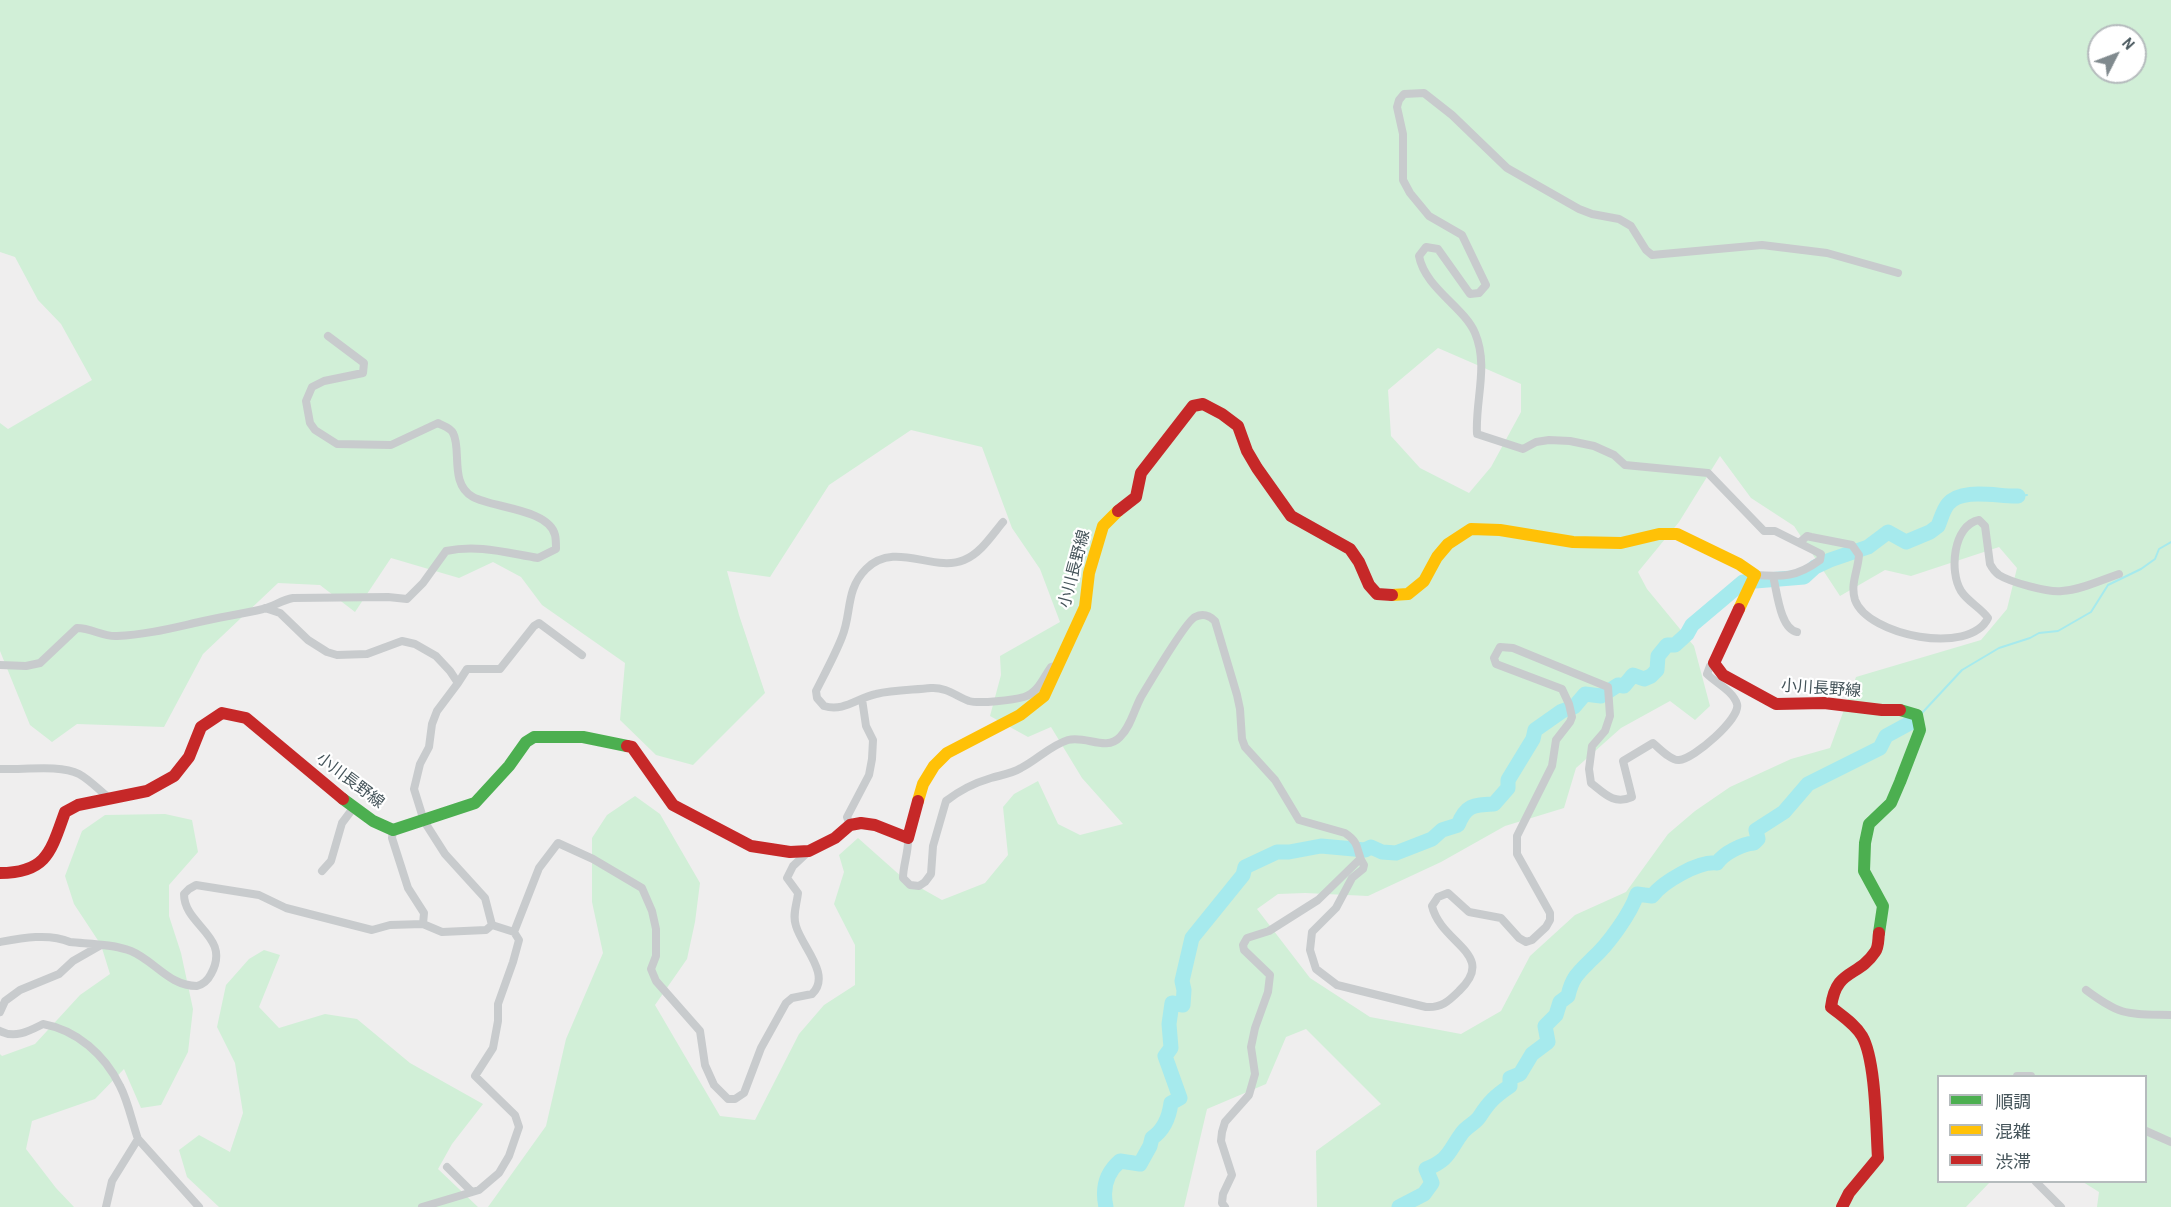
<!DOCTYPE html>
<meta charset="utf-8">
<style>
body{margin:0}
#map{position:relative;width:2171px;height:1207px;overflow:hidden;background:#efeeee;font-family:"Archivo Narrow","Noto Sans JP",sans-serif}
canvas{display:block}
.legend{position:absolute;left:1937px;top:1075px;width:210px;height:108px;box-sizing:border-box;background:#fff;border:2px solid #b5bbbd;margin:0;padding:8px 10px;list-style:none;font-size:18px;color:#45545a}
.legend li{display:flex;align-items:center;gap:12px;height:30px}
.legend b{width:30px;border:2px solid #b5bbbd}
.north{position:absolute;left:2087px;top:24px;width:60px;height:60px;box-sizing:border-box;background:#fff;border:2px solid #b5bbbd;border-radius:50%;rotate:48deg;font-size:16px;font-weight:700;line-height:24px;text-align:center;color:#45545a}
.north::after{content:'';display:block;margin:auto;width:21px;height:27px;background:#808a8e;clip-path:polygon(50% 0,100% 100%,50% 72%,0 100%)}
</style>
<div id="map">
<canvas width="2171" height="1207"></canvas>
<ul class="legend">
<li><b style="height:8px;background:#4caf50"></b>順調</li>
<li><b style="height:8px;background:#ffc107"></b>混雑</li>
<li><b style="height:8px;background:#c62828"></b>渋滞</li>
</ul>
<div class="north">N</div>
</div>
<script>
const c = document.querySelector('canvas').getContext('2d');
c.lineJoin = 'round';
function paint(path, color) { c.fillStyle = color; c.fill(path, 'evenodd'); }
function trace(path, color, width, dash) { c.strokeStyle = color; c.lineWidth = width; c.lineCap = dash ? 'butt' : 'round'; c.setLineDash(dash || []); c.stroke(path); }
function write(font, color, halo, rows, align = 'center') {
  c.font = font + ' "Archivo Narrow","Noto Sans JP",sans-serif'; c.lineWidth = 4.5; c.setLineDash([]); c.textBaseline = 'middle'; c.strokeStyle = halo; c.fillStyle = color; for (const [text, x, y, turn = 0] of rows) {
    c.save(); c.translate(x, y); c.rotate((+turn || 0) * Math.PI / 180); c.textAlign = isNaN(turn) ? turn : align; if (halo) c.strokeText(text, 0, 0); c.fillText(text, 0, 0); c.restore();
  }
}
paint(new Path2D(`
 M0,0H2171V1207H2097L2099,1192L2083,1182H2146V1076H1938V1182H1990L1966,1207H1317L1316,1151L1381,1104L1306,1029L1286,1037L1266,1084L1207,1109L1184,1207H488L546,1126L566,1039L603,953L592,902V838L607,815L635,796L660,814L700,883L695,922L687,959L655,1005L720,1116L755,1120L799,1034L824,1005L855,985V945L834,904L844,872L839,855L858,838L903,878L942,900L985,883L1008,855L1003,807L1014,794L1038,781L1058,824L1080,835L1123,824L1082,778L1051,727L1028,737L990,716L1001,675L1000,656L1060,622L1040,569L1012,528L982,447L911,430L829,485L770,577L727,571L739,615L765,693L693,765L656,755L620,720L625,663L542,605L521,577L493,562L459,578L391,558L355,612L320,585L278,583L203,654L164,727L77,724L52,742L30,725L0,651V423L8,429L92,380L61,324L38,300L15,257L0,252ZM2099,36H2135V72H2099ZM1438,348L1521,384V412L1491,467L1469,493L1420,468L1391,436L1388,390ZM1720,456L1751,498L1794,526L1840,596L1885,570L1911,576L1999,547L2017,568L2007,609L1981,640L1856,677L1830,748L1791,759L1730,787L1695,811L1668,834L1626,892L1575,915L1530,956L1501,1011L1461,1034L1370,1017L1310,978L1257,909L1278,894L1305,893L1368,896L1441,862L1505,826L1564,808L1576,768L1621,728L1670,701L1695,720L1710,706L1694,646L1647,589L1638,572L1679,522Z
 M165,814L192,820L198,852L169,885V916L181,953L193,1009L188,1052L161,1105L141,1108L124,1069L95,1099L32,1121L26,1149L56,1188L74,1207H0V1054L2,1056L35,1044L80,995L110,974L101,945L74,904L65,876L82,831L105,815Z
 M264,950L280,955L259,1007L279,1028L325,1014L357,1019L410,1063L483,1104L452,1144L438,1169L478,1207H219L187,1177L179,1150L199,1135L230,1152L243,1113L235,1063L217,1027L226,985L249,959Z`), '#d1efd7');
trace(new Path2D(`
 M2018,496L2027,495
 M1922,713L1962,670L1999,648L2030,638L2039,633L2058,631L2091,612L2108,585L2141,569L2155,559L2159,549L2171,542`), '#a6eaed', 2);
trace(new Path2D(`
 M1106,1207C1102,1189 1106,1173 1120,1161L1140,1164L1150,1146L1152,1138C1164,1130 1169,1118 1171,1103L1180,1098L1165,1056L1171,1048L1169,1024L1172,1003L1183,1005L1184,990L1182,981L1192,938L1243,875L1245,867L1277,852H1289L1321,846L1365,850L1371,847L1382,852L1396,853L1432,839L1442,830L1458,825C1466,805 1473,805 1494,804L1508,788V780L1533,739L1535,730L1562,711L1574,707L1585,694L1601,696L1618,685L1624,686L1633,675L1644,679L1651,676L1657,670L1658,656L1667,645H1675L1687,634L1692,625L1743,582L1804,577L1815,567L1830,560L1868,547L1888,532L1906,542L1930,532L1938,526C1941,519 1943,510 1948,504C1962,487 1999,497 2018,496
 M1399,1207L1424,1194L1432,1183L1426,1169C1450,1159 1448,1152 1462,1133C1467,1126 1476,1123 1480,1116C1489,1102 1495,1096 1510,1086V1078L1520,1074L1532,1054L1548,1042L1545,1026L1556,1015L1560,1002L1568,996C1572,977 1579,972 1592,959C1608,945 1631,913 1637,894L1652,896C1663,882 1698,861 1717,863C1724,853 1742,844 1754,843L1758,839L1756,830L1784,812L1808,784L1880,748L1886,736L1910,723`), '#a6eaed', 15);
trace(new Path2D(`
 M1003,522C992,535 981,553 964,560C933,573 895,540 866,569C845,590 852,613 842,637C835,655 825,673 816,691L817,698L824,706C844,712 857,698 876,694C893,690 913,690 931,688C946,687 956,696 969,701C980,704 1013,700 1024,697C1038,693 1043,678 1051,667L1058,665
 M1799,543L1807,536L1811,537L1852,545L1859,555C1858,571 1850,584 1855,600C1868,636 1970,656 1988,618C1981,608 1968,602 1961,591C1949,572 1953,525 1979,520L1985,526L1990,564C1992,568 1995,572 1999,575C2010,582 2049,593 2062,591C2081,590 2101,580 2119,574
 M1755,575C1783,577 1797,577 1820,560L1821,554L1775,531H1764L1708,473L1625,465L1614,455L1594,446L1570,441L1549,440L1536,442L1523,449L1477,434C1475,400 1489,366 1475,333C1464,307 1425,288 1419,256L1426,247L1438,249L1470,294L1479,293L1486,285L1462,235L1429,216L1410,193L1403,180V134L1397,107L1399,100L1404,94L1424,93L1452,115L1507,168L1579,209L1592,214L1619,219L1631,226L1646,250L1652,255L1762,245L1827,253L1898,273
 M1773,576C1777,591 1780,629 1797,632
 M265,608L280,613L308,640L327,652L337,655L367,654L402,641L415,644L436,656L450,671L458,683L437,711L432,724L429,747L420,764L414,789L424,821L445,854L485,898L492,925L514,932L519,940L513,962L498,1004V1021L493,1048L475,1076L515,1115L519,1127L509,1156L499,1173L479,1190L422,1207
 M0,665L26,666L40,663L77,628C92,628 103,637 117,636C145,635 172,628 199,622C221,617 242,614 263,609C274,606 282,600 293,598L388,597L407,599L423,583L446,551C478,544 507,553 538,558L556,549C556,545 556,539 555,535C549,509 493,508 473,497C449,484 462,449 453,433C450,427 443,426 438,423L391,445L337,444L315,430L310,423L306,401L312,387L324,381L363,373L364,363L328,336
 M458,683L467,669H500L534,626L539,623L582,655
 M0,769C23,770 60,764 79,774C90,780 99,790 109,798
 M850,825L847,817L869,775L872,759L873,740L866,726L862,699
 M393,830L392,838L408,888L424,913L423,924
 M908,838C909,851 903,865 903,878L910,885L919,886L925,882L931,874L933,846L946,801C960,790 974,783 991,778C1001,775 1011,774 1021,768C1037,760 1051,745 1068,740C1086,735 1106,752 1120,737C1131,726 1134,710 1141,697C1149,684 1185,622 1195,617C1203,613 1209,615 1215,621L1237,695L1240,709L1242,739L1245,747L1275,780L1299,820L1345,833C1362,844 1355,852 1364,865L1363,869L1352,878L1336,908L1312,932L1310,950L1316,969L1337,985L1426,1007C1441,1008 1448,1002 1459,991C1498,954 1441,944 1432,906L1438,897L1448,893L1469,912L1501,918L1519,938L1526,942L1532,940L1546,927L1550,920V913L1517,854V836L1552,766L1556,740L1570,722L1572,717L1569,704L1562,689L1496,664L1494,658L1500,647L1513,648L1608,687L1610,716L1605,731L1592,746L1589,769L1591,783C1605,794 1614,805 1632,797L1623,761L1653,743C1659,748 1671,761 1679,760C1694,759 1741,718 1737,704C1733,691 1716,683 1707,674L1710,666L1714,663
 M322,871L331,861L342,823L354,807
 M514,932L539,868L558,843L593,859L642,888L652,911L656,929V956L651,969L656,981L700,1031L705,1065L714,1085L728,1099H735L744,1093L761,1048L786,1003L792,998L812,994C832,975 802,947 796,926C792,915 797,904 798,893L787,878L793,866L809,851
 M0,942C22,938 49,933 70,942C89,944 113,944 131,951C155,961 169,986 197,986C204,984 208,980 211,974C232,936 184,926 184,894L189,889L196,885L259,895L286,908L372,930L390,925L423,924L442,932L486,930L492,925
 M2086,990C2122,1017 2128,1014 2171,1015
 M0,1012L5,1001L20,990L59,974L73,961L101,945
 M0,1031C15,1039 29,1031 43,1024C77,1030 105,1055 120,1086C128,1101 132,1122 138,1139L112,1181L106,1207
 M2017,1076H2031
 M2146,1131L2171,1142
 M138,1139L199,1207
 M447,1167L472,1192
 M2036,1182L2061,1207
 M1225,1207L1222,1203L1223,1194L1232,1175L1221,1141L1222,1132L1225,1122L1249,1095L1255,1074L1251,1047L1255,1028L1268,992L1270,975L1244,950L1243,945L1247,938L1269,931L1318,900L1360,859`), '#c8cbcd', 8);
trace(new Path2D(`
 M343,799L373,821L393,830L475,803L509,766L526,742L534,737H583L627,746
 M1879,933L1883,906L1864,871L1865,843L1869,824L1891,803L1900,782L1920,730L1917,715L1900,710`), '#4caf50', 12);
trace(new Path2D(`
 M1392,595L1408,594L1424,581L1437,557L1448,544L1471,529L1500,530L1573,542L1621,543L1659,534H1677L1739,564L1755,575L1739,609
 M918,801L923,784L934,766L947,753L1020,715L1044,696L1085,607L1089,573L1103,526L1118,511`), '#ffc107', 12);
trace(new Path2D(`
 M1118,511L1136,497L1141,473L1193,406L1203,404L1222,414L1238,426L1247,451L1257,468L1291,516L1350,549L1359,562L1369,585L1377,594L1392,595
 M1739,609L1714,663L1723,675L1776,704L1824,703L1882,710H1900
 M627,746L632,747L673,805L751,846L790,852L809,851L835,838L850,825L861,823L875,825L908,838L918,801
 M0,873C47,873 51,851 65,812L78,805L147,791L174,776L189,757L201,727L222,713L246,718L343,799
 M1842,1207L1849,1193L1878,1158C1876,1129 1876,1060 1862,1036C1855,1024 1842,1016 1831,1007C1836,968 1858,978 1875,952C1879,947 1878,939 1879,933`), '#c62828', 12);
write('16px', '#45545a', '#fff', [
 ["小川長野線",1075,569,-75],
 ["小川長野線",1821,689,4],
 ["小川長野線",350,781,37]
]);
</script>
